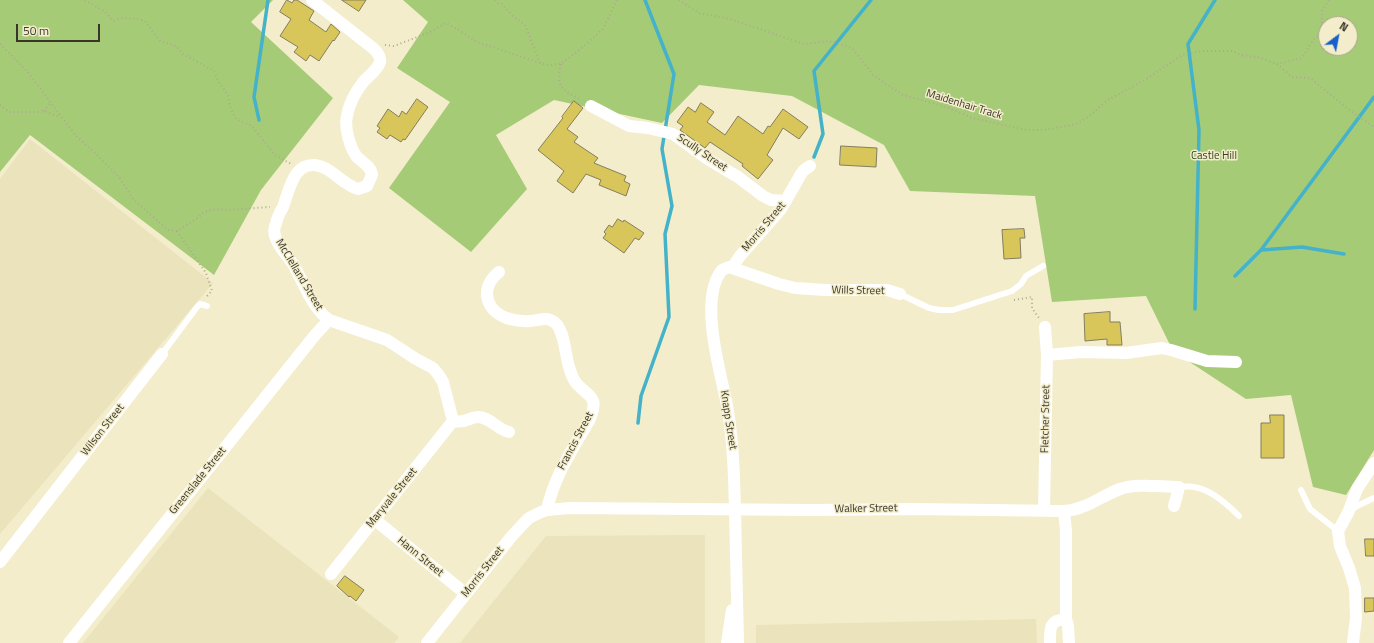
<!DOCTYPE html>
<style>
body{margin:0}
#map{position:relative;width:1374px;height:643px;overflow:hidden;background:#f3edcc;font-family:"Titillium Web",sans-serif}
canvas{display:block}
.north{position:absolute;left:1318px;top:16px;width:40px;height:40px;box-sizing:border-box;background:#f3edcc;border:1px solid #a9a48b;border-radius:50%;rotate:32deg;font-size:11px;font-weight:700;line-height:16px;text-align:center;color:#393629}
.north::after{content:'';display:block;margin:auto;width:14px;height:18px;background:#1760cb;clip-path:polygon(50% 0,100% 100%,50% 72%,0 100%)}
.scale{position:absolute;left:16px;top:24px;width:84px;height:18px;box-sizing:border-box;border:2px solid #393629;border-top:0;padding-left:5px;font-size:12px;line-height:14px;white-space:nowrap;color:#393629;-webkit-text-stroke:3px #f3edcc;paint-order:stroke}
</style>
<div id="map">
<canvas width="1374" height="643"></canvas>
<div class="north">N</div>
<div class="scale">50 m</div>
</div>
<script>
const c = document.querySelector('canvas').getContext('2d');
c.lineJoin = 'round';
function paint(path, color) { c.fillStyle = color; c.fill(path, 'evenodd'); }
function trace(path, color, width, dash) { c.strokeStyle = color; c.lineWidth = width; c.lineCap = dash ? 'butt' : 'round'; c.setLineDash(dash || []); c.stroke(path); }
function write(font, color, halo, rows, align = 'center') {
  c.font = font + ' "Titillium Web",sans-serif'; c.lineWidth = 3; c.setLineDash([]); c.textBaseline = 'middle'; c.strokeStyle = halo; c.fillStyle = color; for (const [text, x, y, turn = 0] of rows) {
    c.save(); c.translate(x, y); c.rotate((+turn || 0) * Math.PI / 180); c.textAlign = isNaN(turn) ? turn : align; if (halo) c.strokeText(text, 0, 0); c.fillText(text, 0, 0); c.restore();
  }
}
paint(new Path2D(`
 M30,139L213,283L0,534V179Z
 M208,488L399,637L394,643H83Z
 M705,535V643H460L546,536Z
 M1036,619L1037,643H756V625Z`), '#eae3bb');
paint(new Path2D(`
 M0,0H273L251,22L333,98L261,190L214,275L30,135L0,172Z
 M403,0H1374V450L1346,495L1313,487L1291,395L1246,399L1173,351L1146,296L1052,302L1035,196L910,191L884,145L792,96L699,85L662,123L554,100L496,135L527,189L471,252L389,188L450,102L397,68L428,22ZM1326,24H1350V48H1326Z`), '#a5cb76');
trace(new Path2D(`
 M259,120L254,97L268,0
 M814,157L823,134L814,71L871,0
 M1261,250L1302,247L1344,254
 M1235,276L1261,250L1374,97
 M1195,309L1199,130L1188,44L1215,0
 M638,423L641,396L669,317L665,234L672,206L662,149L674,74L645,0`), '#44b2c9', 3.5);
const building = new Path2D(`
 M287,0L292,3L294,0H297L314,11L309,20L326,32L331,24L340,32L334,41L333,40L319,61L310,55L306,61L294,52L298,47L280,36L291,19L280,12Z
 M342,0H366L359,11Z
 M417,99L428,107L405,140L403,139L401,142L390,135L387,139L377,132L380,128L377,126L388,109L399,117L402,111L406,114Z
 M574,101L583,108L567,129L578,137L574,142L598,158L594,163L626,176L624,181L630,184L626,196L599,185L601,180L586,174L573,193L557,181L564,171L538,150L563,118L562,117Z
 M701,103L714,112L707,122L725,135L738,116L763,134L768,126L770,127L783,109L808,127L799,139L783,128L767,155L773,160L758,179L742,166L743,164L710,142L705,148L680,130L683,126L677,122L688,107L695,112Z
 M841,146L877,148L876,167L840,165Z
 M618,219L623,222L624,220L644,233L639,240L635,238L624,253L603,238L606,234L604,232L609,225L612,227Z
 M1024,229L1025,238H1020L1021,258L1004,259L1002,230Z
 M1110,312V322H1120L1122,345H1107V339L1085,341L1084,314Z
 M1270,415H1284V458H1261V423H1270Z
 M1365,539H1374V556H1366Z
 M345,576L364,590L356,601L350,596L349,597L337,586Z
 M1365,598H1374V611L1365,612Z`);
paint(building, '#d9c65b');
trace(building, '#827d5f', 1);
trace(new Path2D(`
 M85,0L104,11L114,21L122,18L138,19L145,21L160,41L176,46L183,54L214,71L218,81L228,95L230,106L235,118L240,121L252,126L275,155L291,164
 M495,0L497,3L502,4L514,17L525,25L540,63L548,65L561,64L583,47L603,29L617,0
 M679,0L699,13L730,19L804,44L829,41L852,48L873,75L903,95L943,106L973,118L1026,130H1045L1076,124L1088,117L1108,100L1145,80L1182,55L1202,51H1232L1241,55L1257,57L1277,64L1302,58L1313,40L1322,32V11L1329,0
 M0,44L27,71L76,136L95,153L119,177L133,199L168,230L177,231L199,217L204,212L216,209L226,210L270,207
 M385,45L394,46L428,33L446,23L454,27L477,42L540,63
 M561,64C556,89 561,89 581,100
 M1277,64L1292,77L1310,78L1348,109L1374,127
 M0,105L9,112H38L44,111L60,117
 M44,111L50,103
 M177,231L206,273L212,291L206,297
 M1014,300L1032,297V308L1039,318`), '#aea990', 2, [1, 3]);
trace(new Path2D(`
 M900,294L929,308L939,310H953L1012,291L1021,284L1026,276L1043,266
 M162,354L197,307L200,304L207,306
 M1179,487C1184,487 1189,486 1194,487C1211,489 1228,505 1239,516
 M1301,490L1310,509L1338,531
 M1351,510L1357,506L1374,498`), '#fff', 6);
trace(new Path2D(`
 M312,0L374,49C377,52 381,57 380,62C378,69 369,76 364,81C356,91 349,104 347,116C344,127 350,148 357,157C363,163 371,166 372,175L367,186L358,189C342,185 330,165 313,165C307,165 301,168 297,173C290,182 287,196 283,207C280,212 277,218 276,224C274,227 274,232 275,236C278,247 287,255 293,264C304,283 311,306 329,320L387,340L416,359L433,368L438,374L443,382L453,421
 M591,106L629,126L648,128L673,134L706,158L738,177L763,196L771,200L786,201
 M732,268L740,256L781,209L801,174L804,170L810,166
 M499,272C494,276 490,281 488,287C486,293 487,299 490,305C497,318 516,322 530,321C539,321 546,316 554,322C565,329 565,357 570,370C572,375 573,380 577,384C590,398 599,396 590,419C573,449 554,476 547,510
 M1047,355L1081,352L1126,353L1162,348L1171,350L1207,361L1236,362
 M453,421C465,424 469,417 478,417C490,417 498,430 509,432
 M1044,511L1047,355L1045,327
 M1064,511L1066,531V619L1068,626L1069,643
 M374,519L466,594
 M0,562L162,354
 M331,574L453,421
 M69,643L315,335L329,320
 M427,643L511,537L523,524L529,518L541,512L547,510L570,508L811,510L916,509L1064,511C1085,510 1101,496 1120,489C1138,483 1160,487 1179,487L1177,495L1174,506
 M727,643L732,610
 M738,643C737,598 736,554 735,509C734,472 733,436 726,400C719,367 699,298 722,270L729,267L779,284L795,288L825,290H887L900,294
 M1050,643C1050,628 1049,620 1066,619
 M1353,643L1356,618L1355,588L1349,568L1340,546L1338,531L1348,513L1357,489L1374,463`), '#fff', 12);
write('11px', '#393629', '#f3edcc', [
 ["Maidenhair Track",964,105,17],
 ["Scully Street",702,153,34],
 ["Morris Street",764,227,-50],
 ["McClelland Street",299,275,59],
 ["Wills Street",858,291,1],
 ["Fletcher Street",1046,419,-89],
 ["Knapp Street",728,420,81],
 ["Wilson Street",103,430,-52],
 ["Francis Street",576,441,-62],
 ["Greenslade Street",198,481,-51],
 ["Maryvale Street",392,498,-51],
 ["Walker Street",866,509,-1],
 ["Hann Street",420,557,39],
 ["Morris Street",483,572,-52]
]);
write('11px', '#30401a', '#f3edcc', [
 ["Castle Hill",1214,156]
]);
</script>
